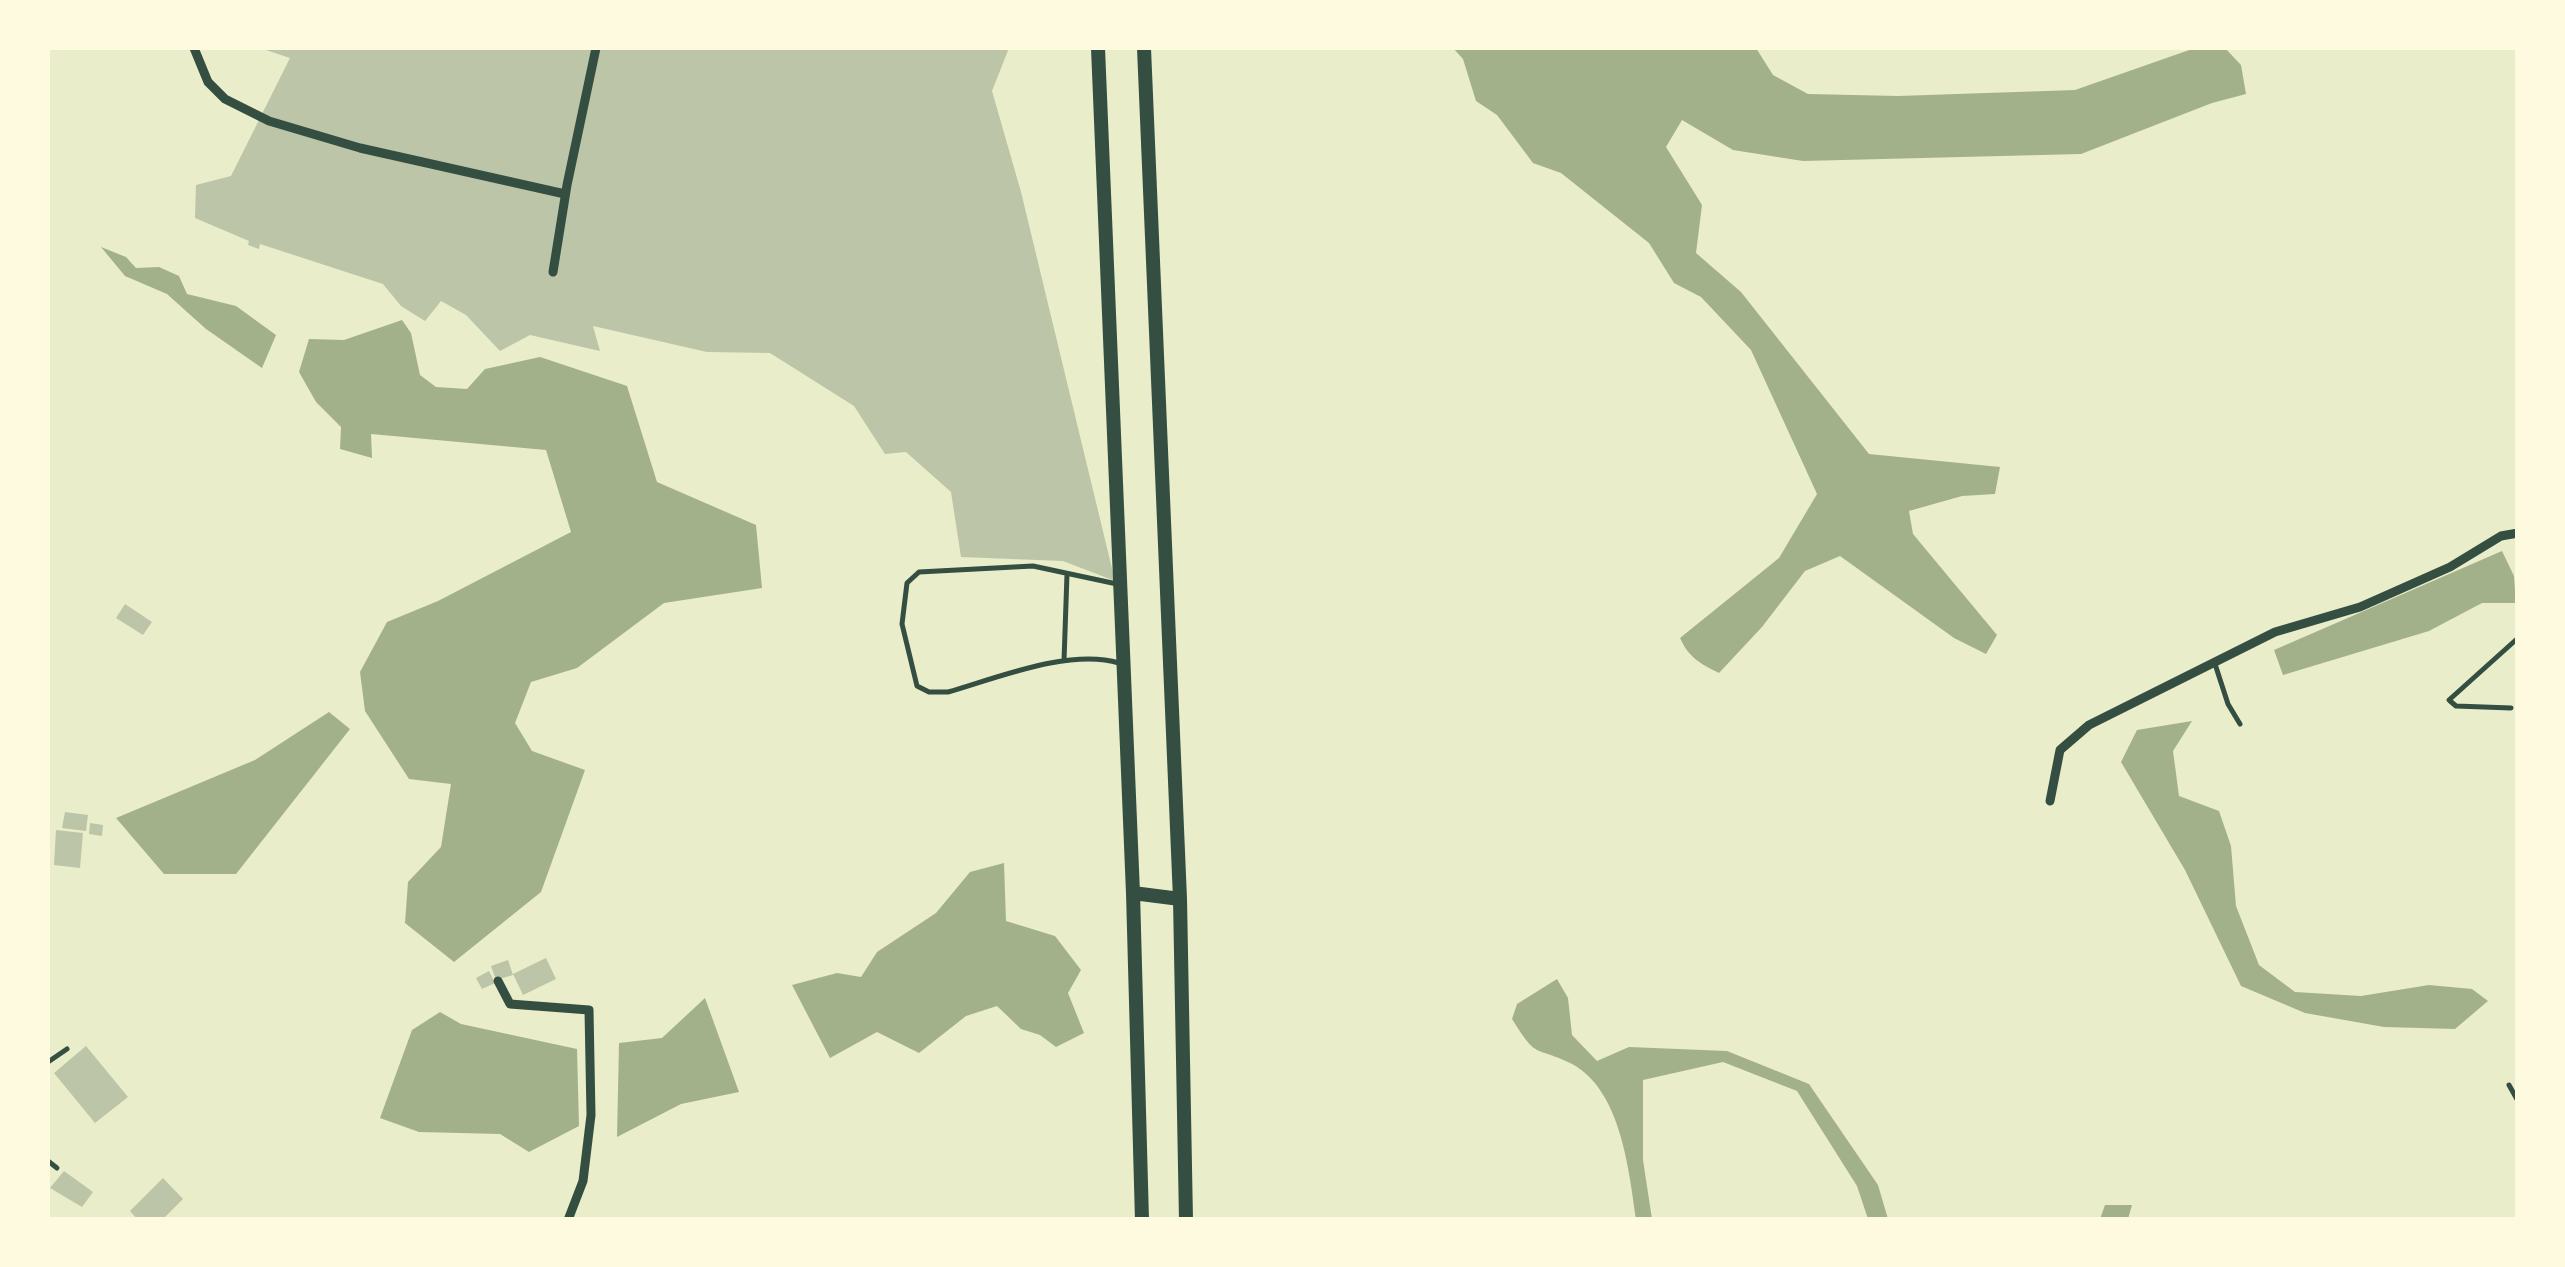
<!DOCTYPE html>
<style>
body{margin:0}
#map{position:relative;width:2565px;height:1267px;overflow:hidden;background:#e9edc9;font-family:Barlow,sans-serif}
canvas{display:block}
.frame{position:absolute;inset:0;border:50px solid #fefae0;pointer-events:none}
</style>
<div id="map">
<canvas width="2565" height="1267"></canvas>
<div class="frame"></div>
</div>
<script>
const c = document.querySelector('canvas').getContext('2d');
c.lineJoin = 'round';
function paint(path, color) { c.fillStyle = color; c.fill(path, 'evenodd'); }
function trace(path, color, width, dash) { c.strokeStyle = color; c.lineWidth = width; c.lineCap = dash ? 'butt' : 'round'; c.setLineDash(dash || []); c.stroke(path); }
paint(new Path2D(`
 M1453,48H1756L1773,75L1808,94L1898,96L2075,90L2195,48H2225L2241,65L2246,94L2212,103L2081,154L1803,161L1733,150L1682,120L1666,147L1702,205L1696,253L1741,292L1869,454L2000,467L1995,494L1962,496L1909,511L1913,534L1997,635L1986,654L1954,638L1840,556L1805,571L1762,627L1719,673C1701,664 1689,658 1680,638L1779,558L1817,494L1751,350L1701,297L1674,283L1649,243L1561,173L1533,163L1497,115L1476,101L1463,59Z
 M101,247L126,257L136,268L159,267L179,276L187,294L236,306L276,335L262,368L206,329L167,294L125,276Z
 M402,320L411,333L420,375L436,387L467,389L485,369L540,357L627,386L657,482L756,525L762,588L664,603L577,668L531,682L515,723L532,751L585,770L541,892L454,962L405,923L408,882L441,847L451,784L409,779L365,711L360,672L387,622L438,601L571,532L546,450L371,434L372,458L340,449L341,427L316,402L299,372L309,339L344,340Z
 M2502,551L2514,576L2516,603H2482L2429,631L2283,675L2274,650Z
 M329,712L350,729L236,874H164L116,818L255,760Z
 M2192,721L2173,751L2179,796L2219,811L2231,846L2236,906L2259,965L2295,992L2361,996L2429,985L2472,989L2488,1001L2455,1029L2384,1027L2305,1013L2241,986L2185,870L2121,762L2137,730Z
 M1004,863L1006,921L1055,936L1081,970L1068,993L1084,1033L1056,1047L1040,1035L1021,1029L997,1006L966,1016L919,1053L877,1032L830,1058L792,985L837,973L861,977L877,952L936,913L970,872Z
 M1557,979L1568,998L1572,1035L1597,1061L1629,1047L1727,1051L1809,1084L1878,1185L1888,1219H1868L1857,1186L1797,1091L1723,1062L1643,1080V1160L1652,1219H1636C1629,1171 1621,1090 1572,1064C1534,1045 1538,1061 1512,1019L1517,1004Z
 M705,998L739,1092L681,1104L617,1137L619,1043L662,1038Z
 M440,1012L461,1024L577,1049L579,1126L529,1152L500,1134L419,1132L380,1118L412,1030Z
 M2105,1205H2132L2128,1219H2100Z`), '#a3b18a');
paint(new Path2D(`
 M260,48H1009L992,91L1021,192L1115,581L1063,561L961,557L951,492L906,452L885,454L854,406L770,353L707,352L593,326L600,351L530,335L500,351L466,315L441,301L425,321L401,306L383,284L260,244L259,249L248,245L249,241L195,218L196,185L231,176L290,58Z
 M125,604L152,622L143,635L116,618Z
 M65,812L88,815L86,831L62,828Z
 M90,823L103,825L102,836L89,834Z
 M56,830L83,833L80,868L54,865Z
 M546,958L556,979L523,995L513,974Z
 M508,960L513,975L496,980L491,966Z
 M489,971L495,983L482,989L476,978Z
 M86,1046L128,1097L95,1123L54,1073Z
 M64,1171L93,1192L82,1207L50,1188Z
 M163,1178L183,1199L162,1220H138L130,1211Z`), '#bcc5a7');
trace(new Path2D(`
 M1117,584L1033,566L919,572L907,583L902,624L917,686L929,692H948C997,678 1070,648 1119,663
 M1064,661L1067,574
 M2215,664L2228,704L2240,724
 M2511,708L2456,706L2449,700L2518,638
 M48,1062L67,1049
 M2509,1085L2518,1101
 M48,1161L57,1168`), '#344e41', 5);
trace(new Path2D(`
 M194,48L208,82L225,99L269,121L360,148L565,194
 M553,272L567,185L596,48
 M2050,801L2060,750L2089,725L2275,632L2360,607L2450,567L2501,536L2518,533
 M498,981L510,1004L589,1010L591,1115L583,1181L568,1220`), '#344e41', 9);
trace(new Path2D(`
 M1098,48L1133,893L1142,1220
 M1144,48L1180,899L1186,1220
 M1133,893L1180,899`), '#344e41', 14);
</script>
